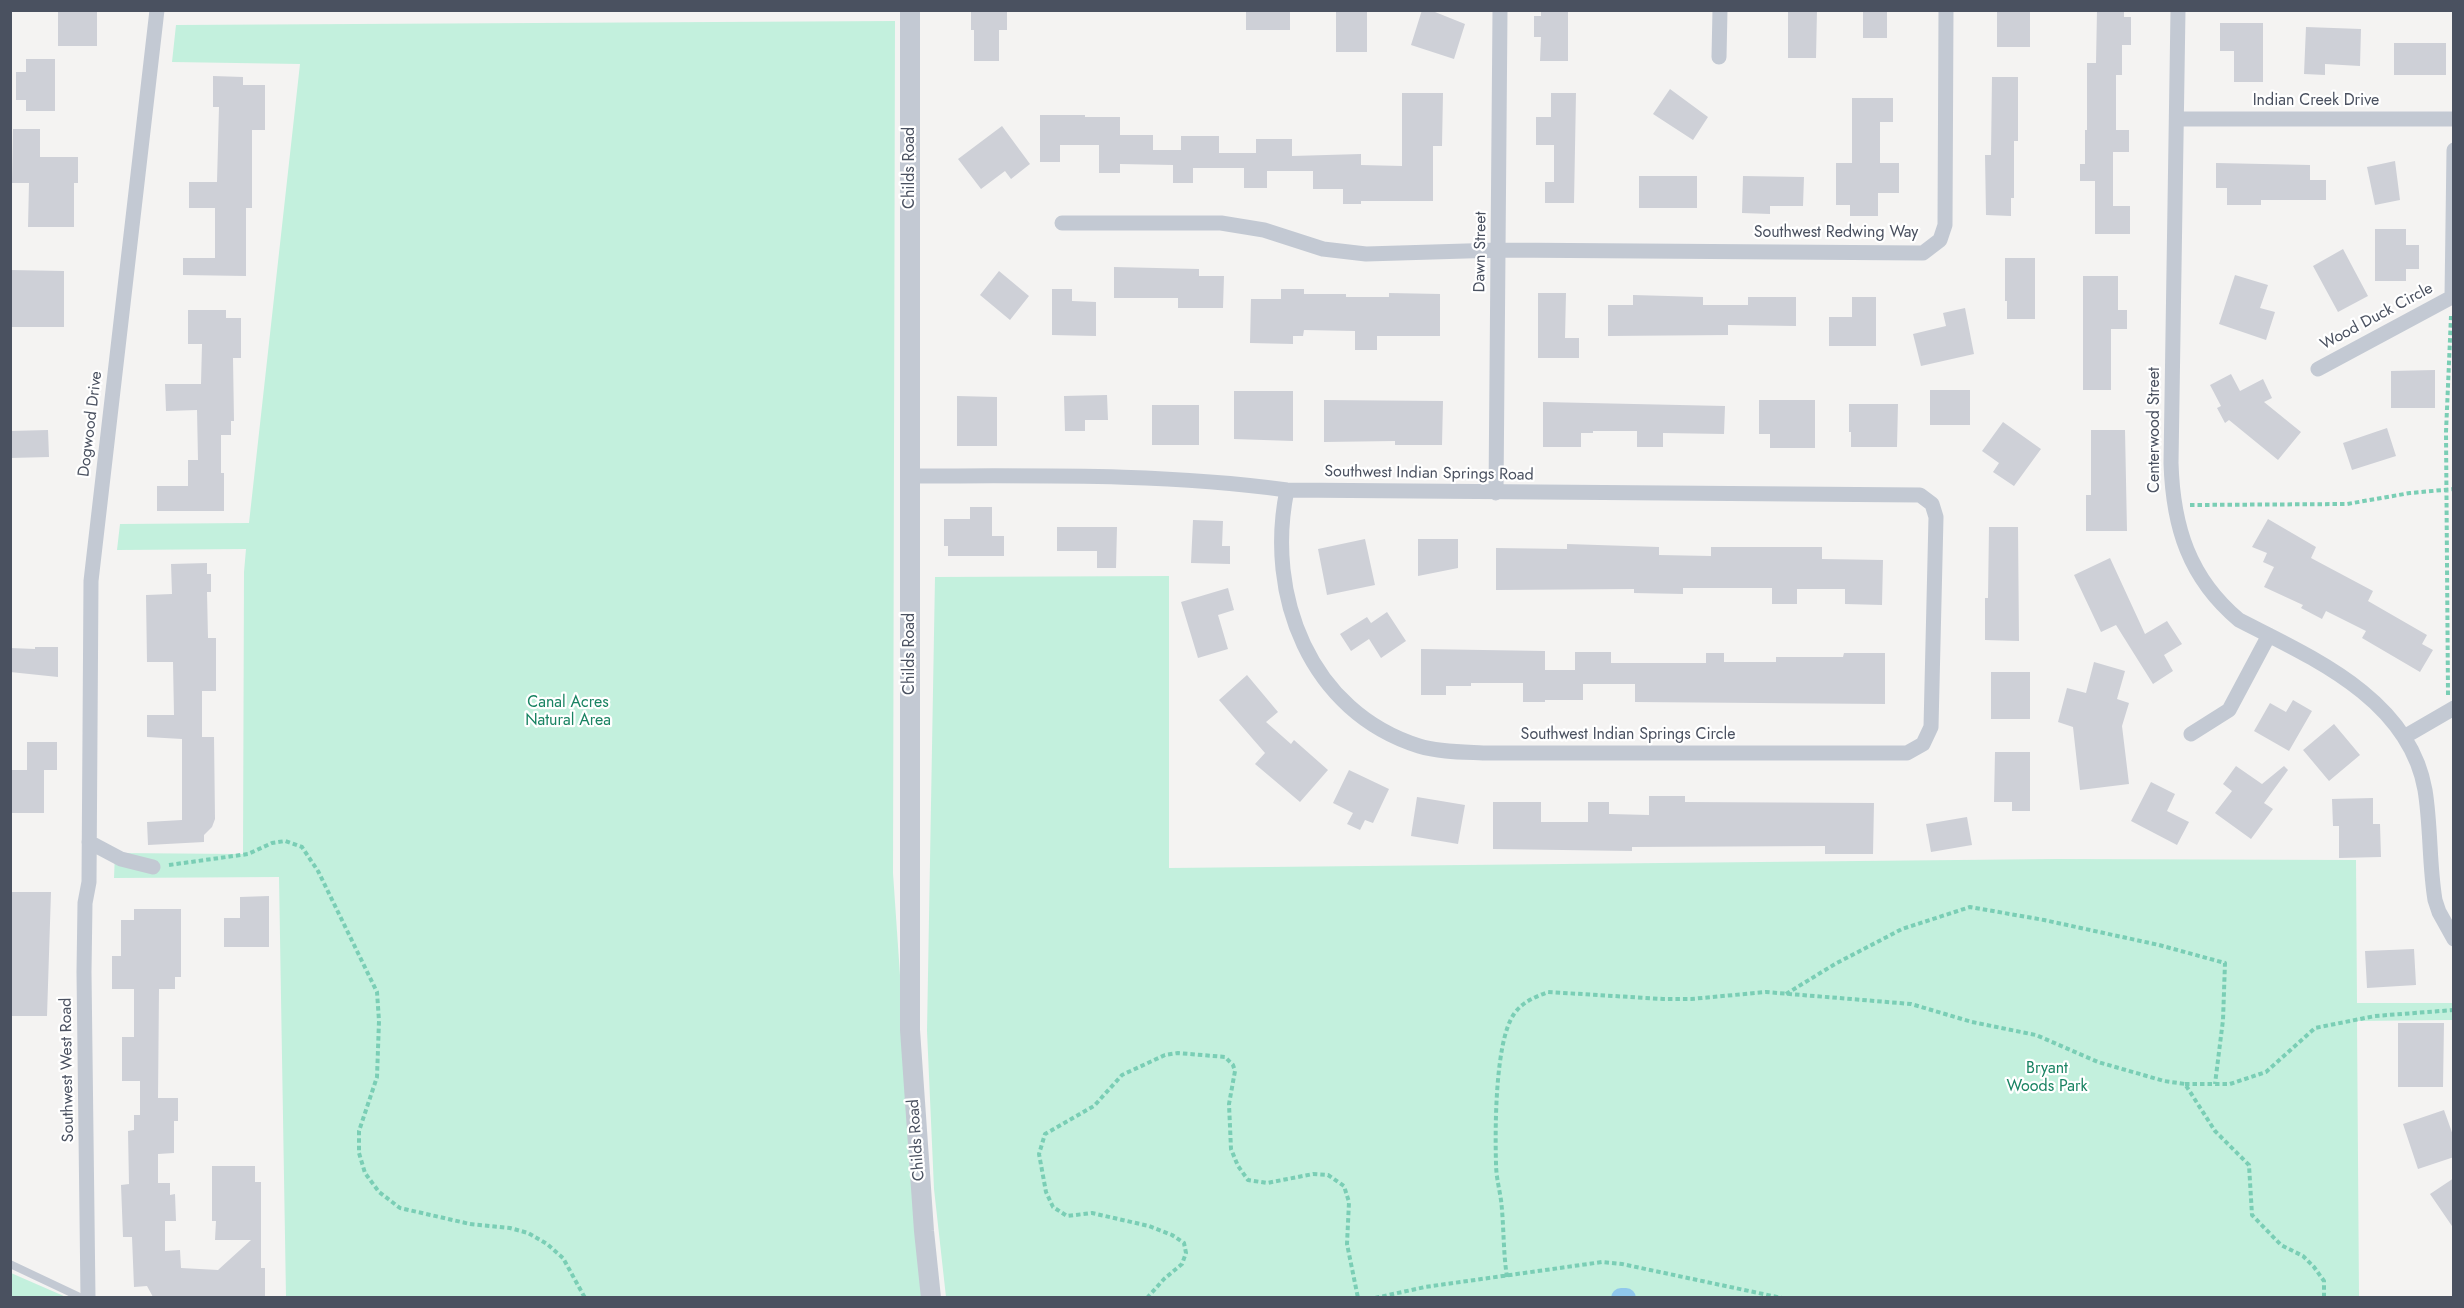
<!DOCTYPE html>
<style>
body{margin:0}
#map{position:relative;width:2464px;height:1308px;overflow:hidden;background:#f4f3f2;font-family:Jost,sans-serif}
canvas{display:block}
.frame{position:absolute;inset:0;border:12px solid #4a5160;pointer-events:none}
</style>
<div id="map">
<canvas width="2464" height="1308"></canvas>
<div class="frame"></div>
</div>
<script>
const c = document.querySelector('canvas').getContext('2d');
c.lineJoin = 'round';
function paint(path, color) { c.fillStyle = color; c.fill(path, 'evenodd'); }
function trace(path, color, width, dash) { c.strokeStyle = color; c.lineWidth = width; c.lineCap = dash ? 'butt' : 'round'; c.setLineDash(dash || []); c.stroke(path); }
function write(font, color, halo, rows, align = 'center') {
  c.font = font + ' Jost,sans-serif'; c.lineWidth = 4.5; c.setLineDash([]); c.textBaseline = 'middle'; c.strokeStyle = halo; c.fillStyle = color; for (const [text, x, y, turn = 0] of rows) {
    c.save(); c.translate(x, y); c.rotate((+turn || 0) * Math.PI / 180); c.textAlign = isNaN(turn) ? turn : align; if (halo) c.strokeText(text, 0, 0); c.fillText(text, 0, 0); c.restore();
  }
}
paint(new Path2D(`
 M895,21L893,873L922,1297H286L279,877L114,878L115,853L243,854L244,572L246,549L117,550L120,524L249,523L300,64L172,62L176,25Z
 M1169,576V868L2056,859L2356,860L2357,1003H2454L2453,1020L2357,1021L2359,1297H946L934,1189L927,1031L935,577Z
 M10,1273H11L66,1297H11Z`), '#c3f0dd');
trace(new Path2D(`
 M1621,1298H1626`), '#90c8ec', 20);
paint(new Path2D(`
 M58,10H97V46H58Z
 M1246,10H1290V30H1246Z
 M1336,10H1367V52H1336Z
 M1422,10H1430L1465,24L1454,59L1411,45Z
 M1541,10H1568V61H1540L1541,37H1534V16H1541Z
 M1788,10H1817L1816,58H1788Z
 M1863,10H1887V38H1863Z
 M1997,10H2030V47H1997Z
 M2097,10H2124V17H2131V45H2122V75H2116V130H2129V152H2113V206H2130V234H2095V181H2080V164H2085V130H2087V63H2096Z
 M971,11H1007V30H999V61H974V30H971Z
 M2220,23H2263V82H2234V51H2220Z
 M2306,27L2361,29L2360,66L2325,64V75L2304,74Z
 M2394,43H2446V75H2394Z
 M26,59H55V111H26V100H16V72H26Z
 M213,76L243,77V85H265V130H252V208H246V276L183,275V258H215V208H189V182H217L219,107H213Z
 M1992,77H2018V141H2014V198H2011V216L1986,215L1985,155H1991Z
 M1670,89L1708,117L1693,140L1653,114Z
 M1402,93H1443L1442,146H1433V201H1361V204H1343V189H1313V171H1267V188H1244V168H1193V183H1173V165L1120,164V173H1099V145H1060V162H1040V115H1085V117H1120V135H1153V150H1181V136H1219V153H1256V139H1292V156L1361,154V165L1402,166Z
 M1551,93H1576L1574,203H1545V182H1554V145H1536V117H1551Z
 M1852,98H1893V122H1880V163H1899V193H1878V216H1850V205H1836V163H1852Z
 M1002,126L1030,164L1011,179L1005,171L981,189L958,159Z
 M13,129H40V157H78V183H74V227H28L29,183H12Z
 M2395,161L2400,200L2375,205L2367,167Z
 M2216,163L2310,165V180H2326V200H2261V205H2227V188H2216Z
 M1639,176H1697V208H1639Z
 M1743,176L1804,177L1803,206H1770V214L1742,213Z
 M2375,229H2406V245H2419V269H2406V281H2375Z
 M2343,249L2368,296L2338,312L2313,266Z
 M2005,258H2035V319H2007V301H2005Z
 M1114,267L1199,269V276H1224L1223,308H1178V298H1114Z
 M10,270L64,271V327H10Z
 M999,271L1029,296L1010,320L980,295Z
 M2235,275L2268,285L2260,308L2275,312L2266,340L2219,324Z
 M2083,276H2118V310H2127V329H2111V390H2083Z
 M1052,289H1072V301L1096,302V336L1052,335Z
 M1281,289H1304V294H1346V297H1389V293L1440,294V336H1377V350H1355V331L1304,330L1303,336H1293V344L1250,343L1251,299H1281Z
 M1538,293H1566L1565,338H1579V358H1538Z
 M1633,295L1703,297V305H1748V297H1796V326L1728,325V335L1608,336V305H1633Z
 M1852,297H1876V346H1829V317H1852Z
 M1965,308L1974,354L1921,366L1913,334L1946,326L1943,313Z
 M188,310H226V318H241V358H233L234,421H231V435H221V473H224V511H157V486H188V460H198L197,410L166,411L165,384H201L202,344H188Z
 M2435,370V408H2391V371Z
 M2231,374L2240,391L2263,379L2272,398L2264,402L2301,432L2278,460L2229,420L2225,423L2217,408L2221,406L2210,385Z
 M1930,390H1970V425H1930Z
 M1234,391H1293V441L1234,439Z
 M1107,395L1108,420H1085V431H1065L1064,396Z
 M957,396L997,397V446H957Z
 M1324,400L1443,401L1442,445H1395V441L1324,442Z
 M1759,400H1815V448H1770V434H1759Z
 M1543,402L1725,406L1724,434L1663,433V447H1637V431H1593V433H1581V447H1543Z
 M1849,404H1898L1897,447H1851V432H1849Z
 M1152,405H1199V445H1152Z
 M2003,422L2041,449L2014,486L1993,472L1999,463L1982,451Z
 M2387,428L2396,456L2352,470L2343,443Z
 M48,430L49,457L10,458V431Z
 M2091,430H2125L2127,531H2086V495H2091Z
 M970,507H992V536H1004V556H948V546H944V519H970Z
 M2268,519L2316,547L2311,558L2373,591L2368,601L2427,635L2422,644L2433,650L2420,672L2362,638L2366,631L2326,611L2322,619L2301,608L2303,605L2264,587L2274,567L2263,562L2267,553L2252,547Z
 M1193,520L1223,521L1222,546H1230V564L1191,563Z
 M1057,527H1117L1116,568H1097V551H1057Z
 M1989,527H2018L2019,641L1985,640V598H1988Z
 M1365,539L1375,585L1327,595L1318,549Z
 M1418,539H1458V568L1418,576Z
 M1567,544L1659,547V555L1711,556V547H1822V559L1883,560L1882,605L1845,604V589H1797V604H1772V588H1683V594L1634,593V589L1496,590V548L1567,549Z
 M2110,558L2145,634L2167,621L2182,644L2164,655L2173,671L2153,684L2116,625L2101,632L2074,575Z
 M207,563V574H211V592H207L208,638H216V691H202V737H214L215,819L212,827L204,835V842L148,845L147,822L182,820V739L147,737V715H174L173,662H147L146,595L172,594L171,564Z
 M1228,588L1234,610L1218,615L1228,649L1198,658L1181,602Z
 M1387,612L1406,641L1381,658L1369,639L1351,651L1340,634L1367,617L1371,623Z
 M35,647H58V677L10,672V648L35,649Z
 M1421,649L1545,651V670H1575V652H1611V663H1706V653H1724V662H1776V657H1843L1844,653H1885V704L1635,702V684H1583V700H1545V702H1523V683H1471V686H1446V695H1421Z
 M2094,662L2125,671L2117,699L2129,703L2122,726L2129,784L2080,790L2073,727L2058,722L2067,688L2086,693Z
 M1991,672H2030V719H1991Z
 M1247,675L1278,712L1266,722L1291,744L1294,740L1328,770L1300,802L1255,764L1265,753L1219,700Z
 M2293,700L2312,711L2289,751L2254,731L2270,703L2286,712Z
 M2334,724L2360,755L2329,781L2303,750Z
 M27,742H57V770H44V813H10V770H27Z
 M1995,752H2030V811H2012V802H1994Z
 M2236,766L2262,784L2284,766L2288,770L2264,803L2273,809L2251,839L2215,813L2232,791L2223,784Z
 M1349,770L1389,789L1373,823L1365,820L1360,830L1347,824L1353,813L1333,803Z
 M2151,782L2175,794L2167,811L2189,822L2177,845L2131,821Z
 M1649,796H1685V802L1874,803L1873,854H1825V846L1632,847V851L1493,849V802H1541V822H1588V802H1609V814L1649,815Z
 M1417,797L1465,805L1458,844L1411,836Z
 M2373,798V824H2380L2381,857L2339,858V826H2333L2332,799Z
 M1967,817L1972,845L1931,852L1926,824Z
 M10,892H51L47,1016H10Z
 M269,896V947H224V918H240V897Z
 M134,909H181V977H175V989H159L158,1098H178V1121H174V1153L158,1154V1183H170V1195L175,1194L176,1221H165V1251L180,1250L181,1268L218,1270L251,1240H215L216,1221H212V1166H255V1182H261V1268H265V1298L153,1297L147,1286L134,1287L132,1237H123L121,1185L129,1184L128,1131L134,1130V1115H140V1081H122V1037H134V989H112V956H121V920H134Z
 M2414,949L2416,985L2367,988L2365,951Z
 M2398,1023H2444L2443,1087H2398Z
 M2444,1110L2454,1138V1157L2418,1169L2403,1124Z
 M2454,1178V1229L2430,1194Z`), '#ced0d7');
trace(new Path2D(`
 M2190,505L2347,504L2410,493L2454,489
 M2448,695L2446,432L2451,316
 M169,865L248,854L272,843L285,841L302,847L318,871L377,992L379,1021L377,1077L359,1131V1153L365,1173L379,1192L400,1208L470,1224L510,1228L528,1233L547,1244L563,1258L585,1298
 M1786,994L1835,964L1902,929L1970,907L2044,920L2159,945L2225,963L2223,1020L2215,1084
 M2185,1084H2230L2266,1072L2315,1028L2375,1016L2454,1010
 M1507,1277C1503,1252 1504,1225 1501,1200C1499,1187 1496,1176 1496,1163C1495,1129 1495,1041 1514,1014C1522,1002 1535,997 1548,992L1663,999H1691L1766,992L1911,1004L1972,1022L2036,1035L2098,1062L2164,1081L2185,1084L2215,1131L2249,1165L2252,1215L2281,1245L2303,1256L2314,1267L2324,1281V1298
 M1147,1298L1164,1279L1182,1264L1186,1253L1184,1243L1172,1235L1149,1226L1092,1213L1067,1216L1053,1207L1046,1192L1039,1154L1045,1134L1094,1106L1122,1075L1165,1055L1178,1053L1225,1057L1233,1065L1235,1071L1229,1104L1231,1149L1238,1166L1248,1180L1267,1183L1313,1174L1328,1175L1344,1186L1349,1202L1347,1244L1358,1298
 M1375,1298L1425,1287L1602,1262L1622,1264L1782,1298`), '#7aceb5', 4, [4.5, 3]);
trace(new Path2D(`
 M10,1264L82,1298`), '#c3c9d3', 8);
trace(new Path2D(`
 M2178,10L2171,463C2173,527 2189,578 2239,620C2313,658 2409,699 2425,790C2431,827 2429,864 2435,900L2439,912L2454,939
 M1719,57L1720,10
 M2178,119H2454
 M1062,223H1221L1264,230L1323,249L1366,254L1499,250L1923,253L1940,240L1945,225L1946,10
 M2452,297L2454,150
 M2318,369L2452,297
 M909,476C1036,476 1162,473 1287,490L1920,495L1932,504L1936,517L1931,727L1923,744L1907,753H1483C1462,752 1439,752 1419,746C1310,712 1265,595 1287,490
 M1496,493L1500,10
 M2191,734L2229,710L2269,635
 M2404,737L2454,708
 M89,842L121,859L153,867
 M88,1298L84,972L85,903L89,882L91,581L157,10`), '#c3c9d3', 15);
trace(new Path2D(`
 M910,10V1030L924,1231L931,1298`), '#c3c9d3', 20);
write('16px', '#4a5160', '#fff', [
 ["Indian Creek Drive",2316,101],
 ["Childs Road",910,168,-90],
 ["Southwest Redwing Way",1836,233],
 ["Dawn Street",1481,252,-89],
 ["Wood Duck Circle",2377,317,-28],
 ["Dogwood Drive",91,424,-83],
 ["Centerwood Street",2155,430,-90],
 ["Southwest Indian Springs Road",1429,474,1],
 ["Childs Road",910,654,-90],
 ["Southwest Indian Springs Circle",1628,735],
 ["Southwest West Road",68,1070,-91],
 ["Childs Road",917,1140,-94]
]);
write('16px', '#198362', '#fff', [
 ["Canal Acres",568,703],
 ["Natural Area",568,721],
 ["Bryant",2047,1069],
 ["Woods Park",2047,1087]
]);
</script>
